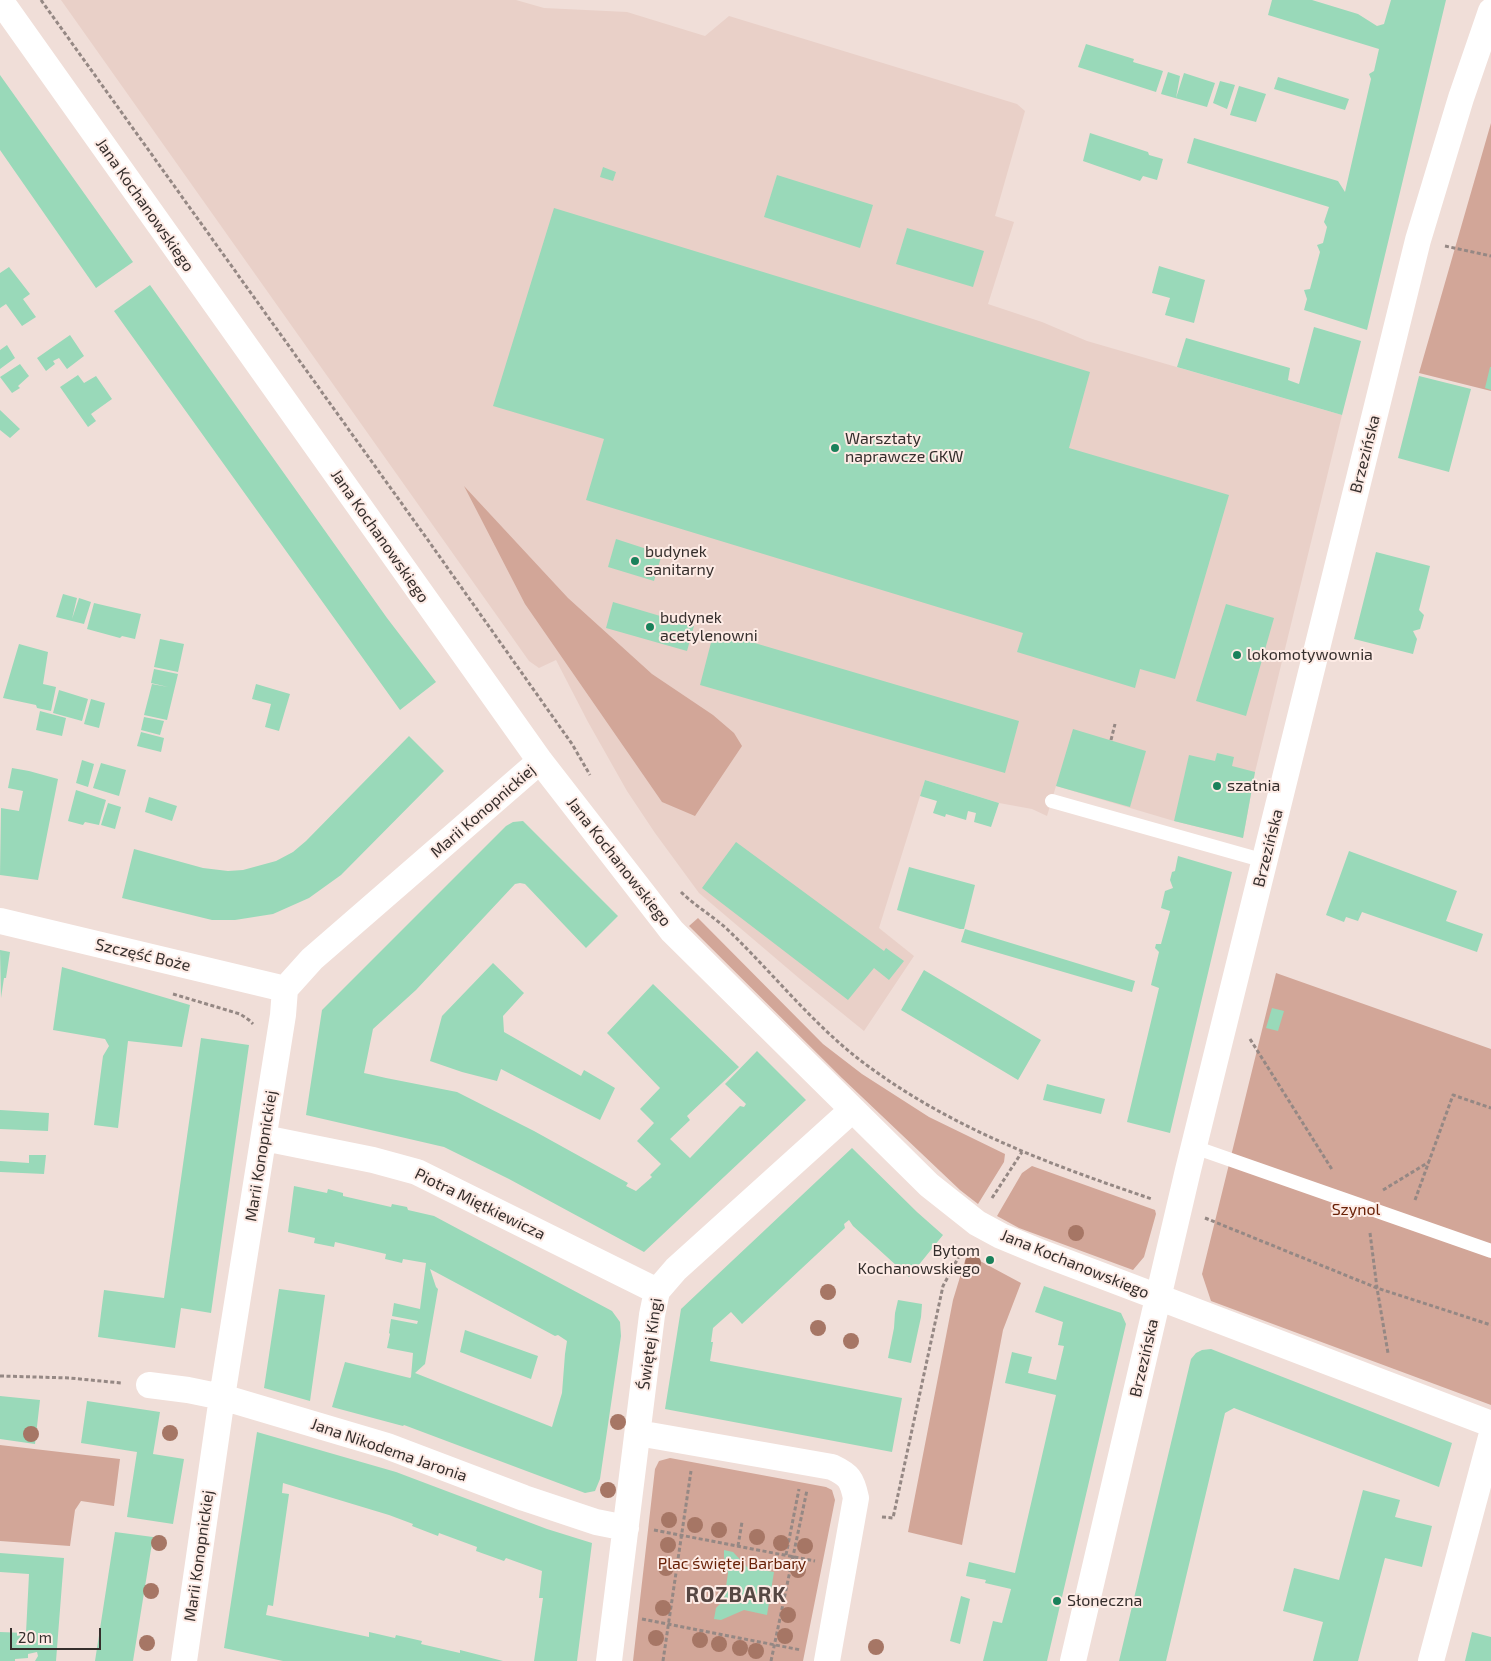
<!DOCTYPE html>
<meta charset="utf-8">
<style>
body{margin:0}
#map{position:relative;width:1491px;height:1661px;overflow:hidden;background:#f0ded8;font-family:"Exo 2",sans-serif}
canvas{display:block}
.scale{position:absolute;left:10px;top:1628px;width:91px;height:22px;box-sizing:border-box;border:2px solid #352e2c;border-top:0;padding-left:6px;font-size:15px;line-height:18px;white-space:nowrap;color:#352e2c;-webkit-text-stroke:4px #fdebe5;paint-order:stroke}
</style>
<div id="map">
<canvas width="1491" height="1661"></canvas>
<div class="scale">20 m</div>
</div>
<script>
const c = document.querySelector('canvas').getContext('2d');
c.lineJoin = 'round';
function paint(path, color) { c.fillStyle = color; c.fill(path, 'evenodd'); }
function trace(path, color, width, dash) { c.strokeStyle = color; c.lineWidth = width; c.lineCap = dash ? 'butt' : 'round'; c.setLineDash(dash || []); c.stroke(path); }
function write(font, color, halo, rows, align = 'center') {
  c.font = font + ' "Exo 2",sans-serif'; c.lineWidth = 4; c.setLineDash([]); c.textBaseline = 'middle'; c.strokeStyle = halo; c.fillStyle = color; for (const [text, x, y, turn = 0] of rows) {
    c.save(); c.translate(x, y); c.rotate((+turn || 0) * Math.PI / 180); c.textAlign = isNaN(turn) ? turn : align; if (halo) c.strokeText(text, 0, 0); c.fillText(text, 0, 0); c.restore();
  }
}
paint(new Path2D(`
 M61,0H516L544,8L627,12L705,36L729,16L1017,104L1025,111L995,216L1014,222L988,304L1042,322L1087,341L1342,415L1255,772L1243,838L1174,821L1056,786L1047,816L1032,809L999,803L925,780L879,928L914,956L864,1031L800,979L699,893L655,833L627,791L588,722L556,660L539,668L529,661Z`), '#e9d0c8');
paint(new Path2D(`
 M1491,123V391L1419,373Z
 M464,486L568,598L652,674L713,715L734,733L742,746L695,816L662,802L525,604Z
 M698,918L823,1044L862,1074L929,1117L1005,1154L1004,1162L978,1204L960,1190L842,1078L689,926Z
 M1276,973L1491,1049V1405L1211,1301L1202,1274Z
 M1032,1166L1155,1210L1156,1214L1144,1257L1133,1270L1019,1228L997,1216L1022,1173Z
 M967,1254L1021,1283L1003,1330L962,1545L908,1532L953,1300Z
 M0,1445L120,1459L114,1506L81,1501L75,1510L70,1546L0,1541Z
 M670,1458L826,1487L832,1490L835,1500L803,1661H633L655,1469L659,1461Z`), '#d2a698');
paint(new Path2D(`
 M1272,0H1312L1358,14L1377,26L1384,24L1391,0H1446L1367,330L1304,310L1307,299L1304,290L1310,289L1320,252L1317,245L1323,243L1327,227L1324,222L1329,207L1187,163L1194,138L1338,181L1345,192L1371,79L1369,74L1374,71L1379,49L1268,15Z
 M1086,44L1134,59L1133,62L1163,71L1156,92L1078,67Z
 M1168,72L1180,76L1176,98L1184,73L1215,83L1207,107L1161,94Z
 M0,75L133,262L96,288L0,150Z
 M1278,77L1349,99L1345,110L1274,89Z
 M1220,81L1235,85L1227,109L1213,103Z
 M1239,86L1266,94L1256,122L1230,115Z
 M1090,133L1148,152L1149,155L1163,159L1157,180L1143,176L1140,181L1083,161Z
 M603,167L616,172L613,181L600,177Z
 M777,175L873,205L860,248L764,217Z
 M554,208L1090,372L1069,448L1229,495L1175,679L1140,669L1135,688L1017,652L1023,633L586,500L604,439L493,406Z
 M907,228L984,251L973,287L896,264Z
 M1159,266L1205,280L1194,323L1165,315L1170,298L1152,293Z
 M9,267L30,294L23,299L36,317L22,326L6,304L0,308V273Z
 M150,285L387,618L436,682L400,710L114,311Z
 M1314,327L1361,341L1342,415L1177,367L1186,338L1290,368L1288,380L1299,384Z
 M70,335L84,356L67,369L59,358L53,361L55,364L46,371L37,358Z
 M7,345L15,358L0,369V350Z
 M20,364L29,376L18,386L20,388L12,393L0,377Z
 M1490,367H1491V390L1485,388Z
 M78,375L84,383L96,376L112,399L91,414L96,421L88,427L60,387Z
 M1419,376L1471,389L1449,472L1398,458Z
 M0,410L20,429L10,438L0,430Z
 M616,539L662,554L654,581L608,567Z
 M1376,552L1430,566L1419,610L1424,615L1420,629L1413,631L1417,639L1413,654L1354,639Z
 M63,594L77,598L72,619L79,598L91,602L84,624L56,617Z
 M613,602L694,626L687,651L606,628Z
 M94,603L141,614L135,639L122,636L120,638L87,629Z
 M1226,604L1274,618L1246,716L1196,701Z
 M714,631L1019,721L1005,773L700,685Z
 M160,639L184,644L178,672L154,667Z
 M19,644L48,652L43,684L56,687L51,711L37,708L36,705L3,698Z
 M154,669L178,674L167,720L144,715L152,684L168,687L151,683Z
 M256,684L290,694L279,731L265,727L271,704L252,699Z
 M59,690L88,699L82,721L53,713Z
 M91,699L105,703L99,728L84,724Z
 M40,711L66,718L62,736L36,730Z
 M144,717L164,721L160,735L141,730Z
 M1073,729L1146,751L1130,807L1056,786Z
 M141,732L164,738L161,752L137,746Z
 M409,736L444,771L341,875L309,898L273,914L235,920H212L122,898L134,849L203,868L228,871L243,870L276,861L293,852L306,841Z
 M1217,753L1234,757L1232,766L1255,772L1243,838L1174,821L1189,755L1215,761Z
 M82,760L94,764L88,787L76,783Z
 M101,763L126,770L119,796L93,788Z
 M12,768L29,771L58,779L38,880L0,875L1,808L19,811L23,791L8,788Z
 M925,780L999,803L991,827L974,822L976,813L968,811L966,820L946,814L945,817L933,813L937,801L920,796Z
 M76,790L106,800L99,825L85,822L83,825L68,821Z
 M149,797L177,806L172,821L145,812Z
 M108,803L121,807L115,829L101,825Z
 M523,821L618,916L586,948L525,884L520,883L515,884L416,990L373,1029L364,1073L386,1078L457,1092L534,1131L628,1183L626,1186L636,1191L652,1177L650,1175L661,1164L637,1141L654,1123L640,1109L660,1088L607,1033L653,984L739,1067L687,1116L690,1120L670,1139L690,1158L740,1106L744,1107L746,1104L725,1084L757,1051L806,1100L644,1252L509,1179L444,1147L306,1115L322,1010L506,826L513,822Z
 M736,842L884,951L886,948L904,961L889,980L874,968L848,1000L702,888Z
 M1349,851L1457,891L1446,921L1483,934L1477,952L1362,912L1358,921L1346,917L1344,922L1326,915Z
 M1178,856L1232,872L1170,1133L1127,1122L1159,988L1151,985L1159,952L1155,948L1156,944H1161L1170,911L1161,908L1165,891L1173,888L1170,880L1172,872L1175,871Z
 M909,867L975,885L964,929H960L897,910Z
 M965,929L1135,981L1132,992L961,942Z
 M0,950L10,952L6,978H4L1,998Z
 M493,963L524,993L503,1016L504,1032L581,1076L584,1070L615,1088L600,1120L501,1069L497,1081L462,1072L430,1061L442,1016Z
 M62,967L190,1005L182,1047L128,1041L118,1128L94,1125L103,1056L109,1046L105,1039L53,1030Z
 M924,970L1041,1040L1018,1080L901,1010Z
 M1272,1008L1284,1011L1278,1031L1266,1028Z
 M201,1038L249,1045L211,1313L181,1308L175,1348L98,1337L104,1290L164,1298Z
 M1047,1084L1105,1099L1101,1114L1043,1100Z
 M0,1110L49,1113L48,1131L0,1129Z
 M852,1148L917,1212L943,1235L909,1277L853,1226L849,1220L844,1224L845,1228L742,1324L731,1312L713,1328L711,1342H713L710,1361L902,1398L892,1452L665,1409L681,1309Z
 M29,1155H46L44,1174L0,1172V1161L29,1163Z
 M294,1186L327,1193L328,1189L343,1193V1196L391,1207L392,1204L407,1207L408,1210L434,1216L612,1311L620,1322L621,1336L600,1479L595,1491L585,1493L404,1425L403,1426L332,1407L345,1362L410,1378L411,1377L413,1353L387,1348L390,1334L389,1333L391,1319L417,1324L418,1321L392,1316L394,1303L420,1309L426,1263L403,1259L402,1263L385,1259L386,1254L335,1242L334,1247L314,1243L315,1238L288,1232ZM430,1269L555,1336L558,1335L567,1341L565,1354L562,1393L552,1427L415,1373L425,1364L438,1289L436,1287Z
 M1044,1286L1121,1313L1126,1324L1047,1661H983L993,1621L1002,1623L1011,1589L985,1583L986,1580L966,1576L969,1562L1015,1573L1056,1395L1005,1383L1012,1352L1032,1357L1028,1373L1056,1380L1064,1346L1058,1345L1063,1322L1035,1312Z
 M279,1289L325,1295L310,1401L264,1388Z
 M898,1300L922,1304L921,1317L911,1363L888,1358L894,1328L895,1313Z
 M465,1330L538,1356L531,1379L460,1352Z
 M1211,1349L1452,1443L1439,1487L1234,1408L1225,1413L1166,1661H1119L1191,1359L1196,1353L1202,1350Z
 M0,1396L40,1400L35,1444L0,1439Z
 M87,1401L160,1412L153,1454L184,1459L173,1524L127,1517L137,1452L81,1443Z
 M257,1432L396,1472L547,1529L592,1543L577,1661H534L543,1598H539L542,1571L506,1558L504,1561L476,1551L477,1547L439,1533L438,1536L412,1526L413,1524L389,1515L283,1483L282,1493L289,1494L273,1606L268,1605L266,1615L369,1637V1632L395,1638L396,1635L422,1641L421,1644L460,1653V1650L503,1661H283L224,1648Z
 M1363,1490L1400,1500L1395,1517L1432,1526L1422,1567L1385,1558L1358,1661H1313L1323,1622L1283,1611L1294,1568L1339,1580Z
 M115,1532L153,1537L133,1661H95Z
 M724,1550L733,1552L748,1568L774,1572L767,1615L744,1610L721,1620L714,1619L716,1608L724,1600L728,1573L724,1557Z
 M0,1553L64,1558L56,1661H35L38,1656L37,1652L28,1654V1658L15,1659V1661H0V1632L26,1633L29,1574L0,1572Z
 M961,1596L970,1599L960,1644L950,1641Z
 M1472,1632L1491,1637V1661H1465Z`), '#99d9b9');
trace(new Path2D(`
 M41,0L430,543L572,744L590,775
 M1445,246L1491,256
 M1111,740L1115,724
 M681,892C695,906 713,916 728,930C776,976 817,1030 872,1069C956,1130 1054,1166 1152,1199
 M173,994L240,1014L249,1020L253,1024
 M1250,1039L1333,1171
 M1383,1190L1429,1162
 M992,1198L1022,1152
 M1415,1200L1453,1095L1491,1108
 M1205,1218L1377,1288L1491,1325
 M1370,1233L1377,1288L1388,1353
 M0,1376L70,1378L121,1383
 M882,1517L893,1518L943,1286L964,1247
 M654,1530L815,1561
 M738,1546L742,1522
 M786,1555L799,1489
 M642,1619L801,1650
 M663,1661L691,1471
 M771,1661L807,1490`), '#958884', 3, [4, 2.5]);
trace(new Path2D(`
 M1052,801L1265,861
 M1194,1147L1491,1251`), '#fff', 14);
trace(new Path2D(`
 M0,0L540,761L672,931L929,1185L977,1223L1001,1236L1042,1253L1158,1297L1491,1424
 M0,921L285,989
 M264,1138L373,1160L417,1172L657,1291
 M149,1385L188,1390L222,1397L387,1446L524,1498L596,1522L626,1528
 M638,1433L832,1467C849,1475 852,1479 856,1498L827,1661
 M184,1661L222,1397L283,1015L285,989L312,959L540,761
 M609,1661L652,1315L657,1291L676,1269L852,1110
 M1073,1661L1188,1170L1418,240L1461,98L1491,11
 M1431,1661L1491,1437`), '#fff', 26);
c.fillStyle = '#a67665';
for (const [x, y] of [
 [1076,1233],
 [973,1263],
 [828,1292],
 [818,1328],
 [851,1341],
 [618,1422],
 [170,1433],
 [31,1434],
 [608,1490],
 [669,1520],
 [695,1525],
 [719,1530],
 [757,1537],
 [159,1543],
 [781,1543],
 [668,1545],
 [805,1546],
 [666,1568],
 [798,1570],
 [151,1591],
 [663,1608],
 [788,1615],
 [785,1636],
 [656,1638],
 [700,1640],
 [147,1643],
 [719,1644],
 [876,1647],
 [740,1648],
 [756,1651]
]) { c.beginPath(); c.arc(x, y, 8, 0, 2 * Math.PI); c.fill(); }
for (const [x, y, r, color] of [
 [835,448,5,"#1a815b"],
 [635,561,5,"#1a815b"],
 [650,627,5,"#1a815b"],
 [1237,655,5,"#1a815b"],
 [1217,786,5,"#1a815b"],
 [990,1260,5,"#1a815b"],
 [1057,1601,5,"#1a815b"]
]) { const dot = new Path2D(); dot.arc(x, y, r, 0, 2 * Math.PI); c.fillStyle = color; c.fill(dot); trace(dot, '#fdebe5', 2); }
write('16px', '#352e2c', '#fdebe5', [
 ["Jana Kochanowskiego",145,205,55],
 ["Brzezińska",1365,454,-76],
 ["Jana Kochanowskiego",380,536,55],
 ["Marii Konopnickiej",483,811,-41],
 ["Brzezińska",1268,848,-76],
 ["Jana Kochanowskiego",619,862,52],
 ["Szczęść Boże",143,955,13],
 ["Marii Konopnickiej",261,1156,-81],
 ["Piotra Miętkiewicza",480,1204,26],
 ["Jana Kochanowskiego",1075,1264,22],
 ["Świętej Kingi",650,1344,-82],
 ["Brzezińska",1144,1358,-77],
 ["Jana Nikodema Jaronia",389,1450,19],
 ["Marii Konopnickiej",199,1556,-82]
]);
write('16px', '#352e2c', '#fdebe5', [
 ["Warsztaty",845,439],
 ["naprawcze GKW",845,457],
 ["budynek",645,552],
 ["sanitarny",645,570],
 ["budynek",660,618],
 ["acetylenowni",660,636],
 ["lokomotywownia",1247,655],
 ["szatnia",1227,786],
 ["Bytom",980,1251,"right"],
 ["Kochanowskiego",980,1269,"right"],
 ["Słoneczna",1067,1601]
], 'left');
write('16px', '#692107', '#fdebe5', [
 ["Szynol",1356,1210],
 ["Plac świętej Barbary",732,1564]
]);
c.letterSpacing = '1px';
write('bold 21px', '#564743', '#fdebe5', [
 ["ROZBARK",736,1595]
]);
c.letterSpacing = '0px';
</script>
